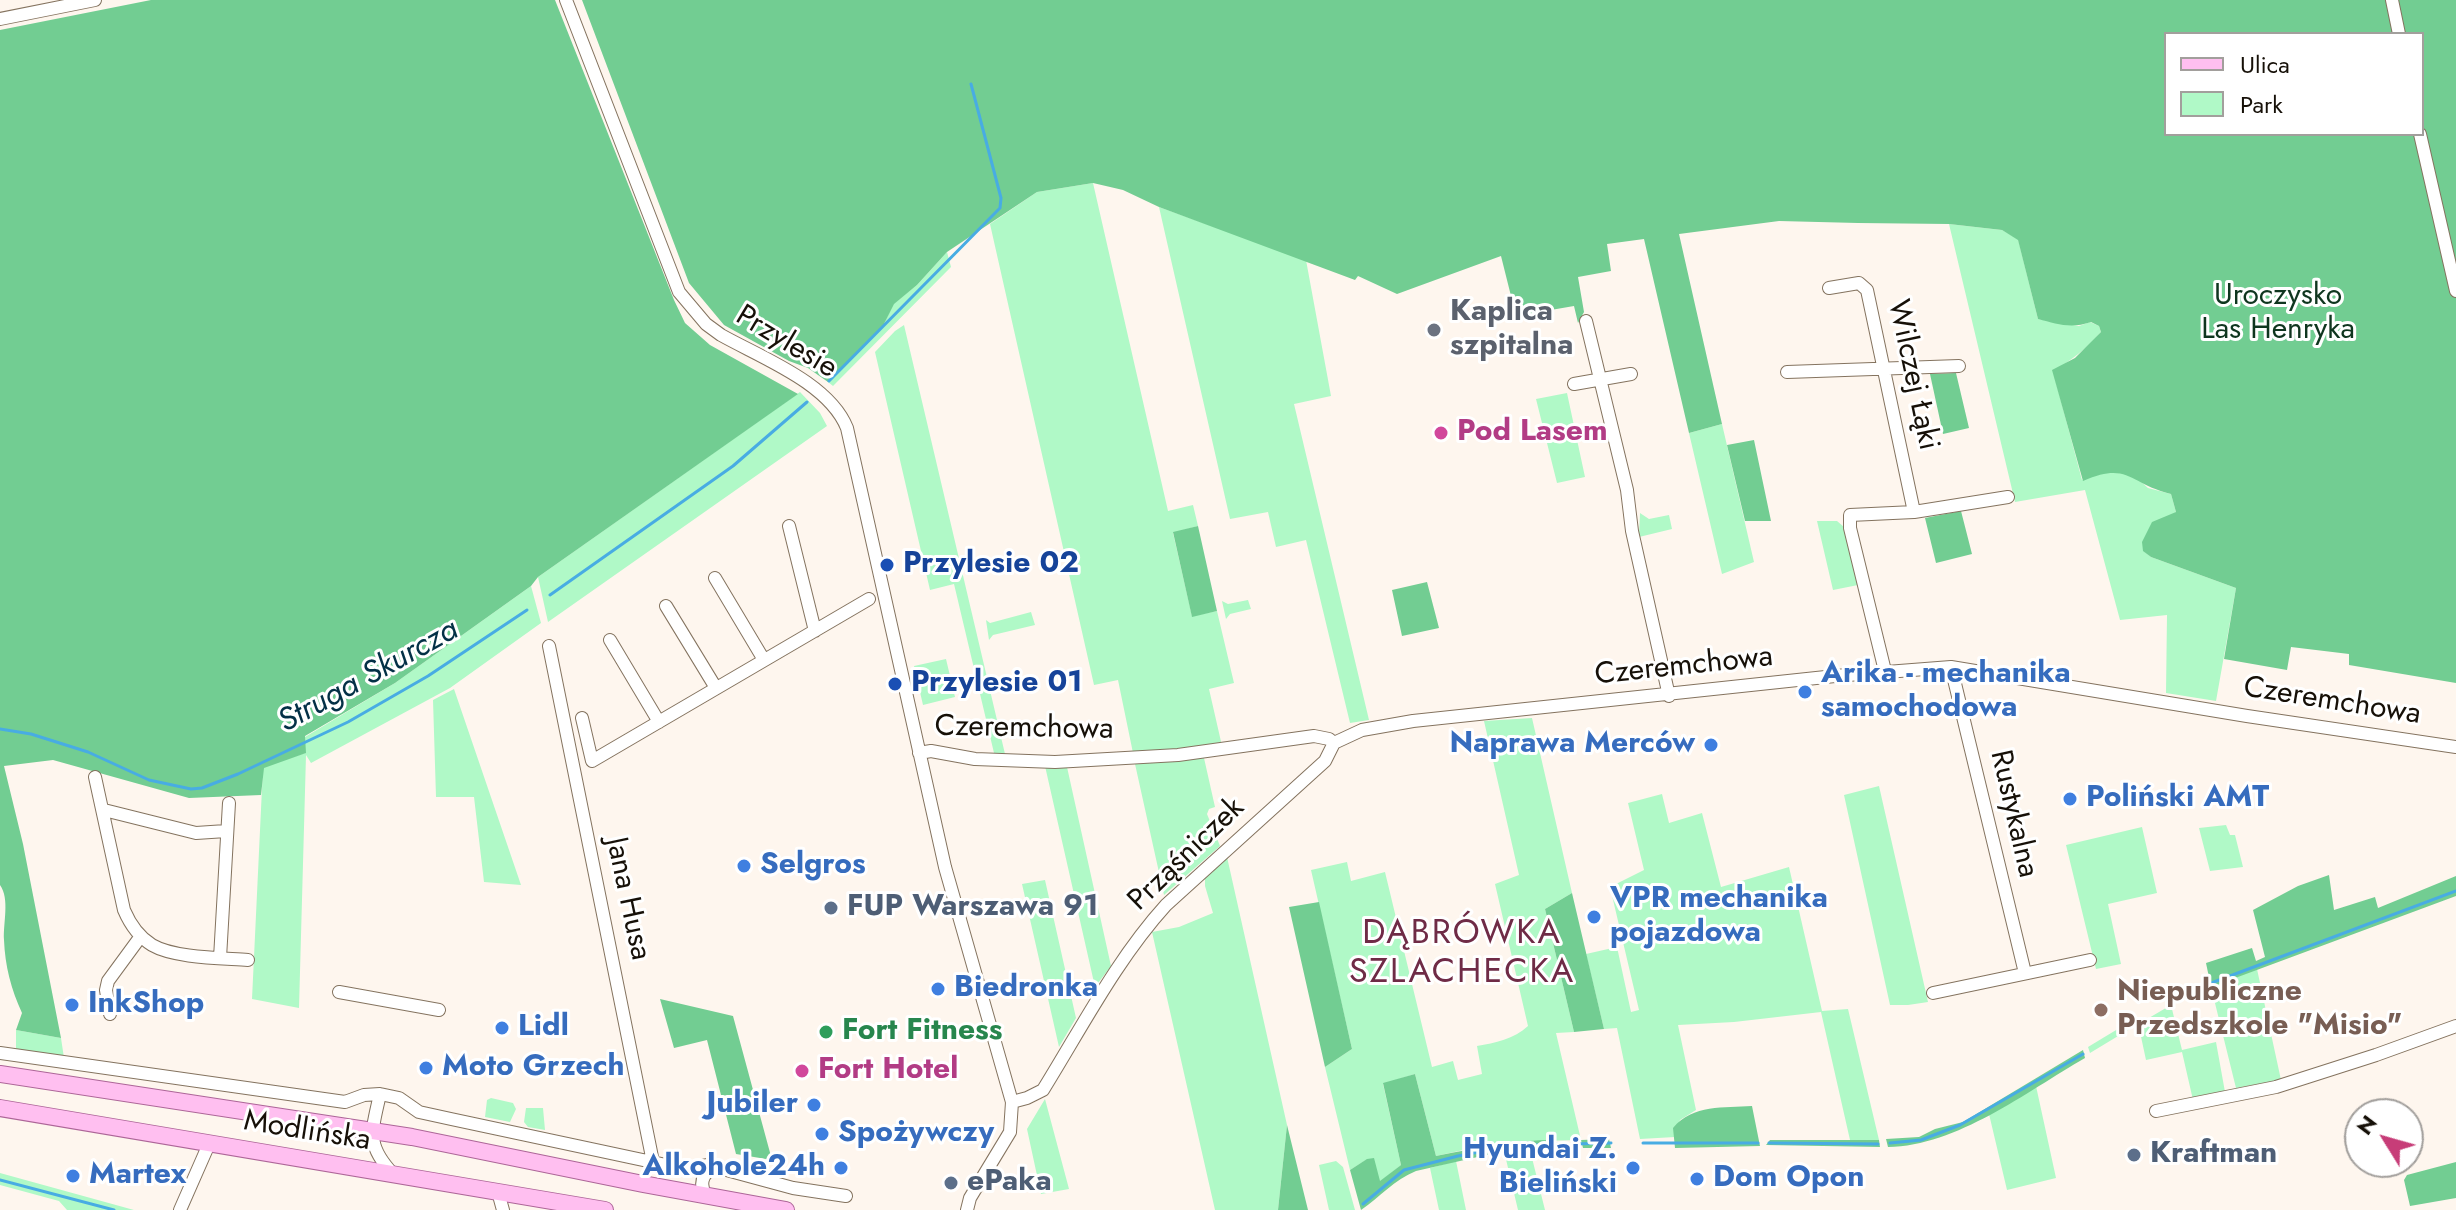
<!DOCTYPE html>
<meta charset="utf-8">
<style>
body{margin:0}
#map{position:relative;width:2456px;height:1210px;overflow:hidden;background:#fef6ee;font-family:Jost,sans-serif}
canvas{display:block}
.legend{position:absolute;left:2164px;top:32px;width:260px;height:104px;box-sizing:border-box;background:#fff;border:2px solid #a29f9c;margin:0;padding:10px 14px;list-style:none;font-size:24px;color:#161008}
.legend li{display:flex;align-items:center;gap:16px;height:40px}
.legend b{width:40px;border:2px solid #a29f9c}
.north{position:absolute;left:2344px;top:1098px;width:80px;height:80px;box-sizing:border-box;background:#fff;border:2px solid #a29f9c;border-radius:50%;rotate:307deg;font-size:22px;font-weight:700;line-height:32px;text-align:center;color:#161008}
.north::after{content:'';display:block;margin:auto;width:28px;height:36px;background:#c73d78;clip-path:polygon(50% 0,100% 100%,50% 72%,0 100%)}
</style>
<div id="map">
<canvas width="2456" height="1210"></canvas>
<ul class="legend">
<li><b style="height:10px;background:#ffbff0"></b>Ulica</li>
<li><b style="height:22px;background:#b0f9c7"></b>Park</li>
</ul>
<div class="north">N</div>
</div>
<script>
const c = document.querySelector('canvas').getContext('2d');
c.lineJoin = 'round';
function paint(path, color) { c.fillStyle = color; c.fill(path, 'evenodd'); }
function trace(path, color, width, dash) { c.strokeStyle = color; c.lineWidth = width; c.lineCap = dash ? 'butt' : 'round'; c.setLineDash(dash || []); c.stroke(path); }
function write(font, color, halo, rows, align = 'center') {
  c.font = font + ' Jost,sans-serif'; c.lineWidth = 6; c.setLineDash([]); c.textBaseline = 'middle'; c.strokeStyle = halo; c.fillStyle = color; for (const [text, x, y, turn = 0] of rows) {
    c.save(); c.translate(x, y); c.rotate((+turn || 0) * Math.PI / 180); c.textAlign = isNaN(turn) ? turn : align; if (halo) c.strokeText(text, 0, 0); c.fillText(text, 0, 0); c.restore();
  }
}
paint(new Path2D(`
 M1093,183L1168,511L1193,505L1198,526L1173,533L1192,616L1217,611L1234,683L1209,689L1222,746L1133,753L1118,680L1094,685L990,224L1037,192Z
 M1159,207L1306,260L1331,396L1294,404L1369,720L1350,723L1306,540L1276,547L1268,512L1230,519Z
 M1949,224L2002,230L2018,239L2038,319L2079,326L2090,322L2099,326L2101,332C2086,349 2072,360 2053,371L2082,480L2103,472H2119L2137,478L2148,488L2171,494L2176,512L2144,551L2151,557L2236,588L2216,701L2166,693L2167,615L2120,620L2085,490L2015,502Z
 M947,252L951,267L833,386L828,382L884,324L893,304L917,285Z
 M904,325L1005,754L994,753L954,584L930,590L875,352L895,331Z
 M800,392L820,413L827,426L548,622L538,577Z
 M1567,393L1585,477L1557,483L1536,399Z
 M1722,424L1754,562L1722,574L1689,433Z
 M1640,513L1649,519L1669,515L1672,529L1639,537Z
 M1817,521H1837L1844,527L1858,585L1833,590Z
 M531,586L541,623L450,688L311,763L306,755L299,1008L252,999L263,767L305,753V737L395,683Z
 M1248,600L1251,609L1230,614L1226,619L1222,601L1228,604Z
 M1031,612L1035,625L993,635L989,640L986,620L990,623Z
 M946,659L955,697L923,705L914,666Z
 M454,689L521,885L484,882L474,797H436L433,700Z
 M1532,718L1572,893L1545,909L1574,1032L1556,1033L1581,1140L1500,1142L1436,1156L1415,1074L1383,1084L1401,1165L1380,1182L1366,1160L1350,1170L1325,1067L1352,1049L1311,870L1347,862L1351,881L1385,872L1432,1067L1453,1061L1458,1080L1482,1074L1477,1046C1495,1043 1514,1039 1528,1026L1495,884L1519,875L1484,721Z
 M1204,758L1215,807L1209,809L1207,814L1220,846L1164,895L1135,764Z
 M1045,766L1067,767L1111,966L1095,987Z
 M1879,786L1928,1002L1908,1005H1890L1844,795Z
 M1662,794L1669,823L1702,813L1721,887L1789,867L1822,1011L1848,1009L1879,1140H1850L1821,1012L1734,1022L1678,1025L1696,1110L1680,1120L1675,1137L1640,1139L1617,1028L1604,1029L1586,954L1617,947L1631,1012L1639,1010L1610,887L1644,870L1628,803Z
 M2226,825L2230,835H2235L2243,867L2210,871L2199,828Z
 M2142,827L2157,893L2108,904L2121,964L2096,969L2066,845Z
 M1227,857L1287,1125L1278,1210H1215L1152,932L1179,927L1213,913L1205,886V877Z
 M1045,880L1076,1018L1059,1047L1022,884Z
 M2257,969L2281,1080L2236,1088L2211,987Z
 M2171,1005L2182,1050L2216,1042L2225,1092L2193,1100L2182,1052L2146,1060L2140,1032L2142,1022Z
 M2131,1021L2133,1027L2090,1053L2088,1047Z
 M16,1030L61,1038L64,1058L16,1049Z
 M2036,1086L2056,1178L2007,1190L1989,1114Z
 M491,1098L513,1103L516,1109L510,1122L485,1117L487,1100Z
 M1045,1099L1069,1189L1041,1194L1027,1129Z
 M526,1108H543L545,1130L528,1127L524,1122Z
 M1530,1150L1545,1210H1518L1504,1151Z
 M1336,1161L1343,1167L1355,1210H1329L1319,1165Z
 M1456,1161L1466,1210H1439L1430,1168Z
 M0,1173L134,1210H67L59,1201L0,1185Z`), '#b0f9c7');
paint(new Path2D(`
 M151,0H555L674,300L685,323L710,345L798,394L538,577L531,586L395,683L305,736L306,753L264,768L261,795L189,798L53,760L4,766L23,844L61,1038L16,1030L22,1013C11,989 5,966 4,940C3,923 10,899 0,885V30Z
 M582,0H2456V683L2349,665V654L2291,647L2287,670L2224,659L2236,588L2151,557L2143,551L2142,542L2152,522L2176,512L2171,494C2129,484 2129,461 2083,481L2052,370L2075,358L2101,332L2099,326L2091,322C2071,329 2057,324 2038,319L2018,240L2002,230L1949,224L1858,223L1779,221L1679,234L1722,424L1689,433L1644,239L1607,244L1611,271L1578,277L1584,312L1578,323L1574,306L1516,316L1501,256L1397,294L1358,276L1355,280L1159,207L1123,190L1093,183L1037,192L947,252L917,285L894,304L884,324L828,382L808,368L789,361L724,325L689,283ZM2166,34H2422V134H2166Z
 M1956,373L1969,428L1943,434L1930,374Z
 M1754,440L1771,521H1745L1727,445Z
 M1961,511L1972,554L1936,563L1925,518Z
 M1198,526L1217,611L1192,617L1173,532Z
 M1427,582L1439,628L1402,636L1392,590Z
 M2329,875L2334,910L2375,897L2378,908L2456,876V896L2211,987L2206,963L2252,948L2256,961L2265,957L2253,910L2298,886Z
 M1572,893L1604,1029L1574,1032L1545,909Z
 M1319,902L1352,1049L1325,1067L1289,907Z
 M660,999L733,1016L772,1160L736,1154L707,1040L674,1048Z
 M2083,1050L2085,1058C2026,1092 1957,1146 1888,1147L1886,1139L1919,1137L1935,1129L1963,1122Z
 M1415,1074L1436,1156C1476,1148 1513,1140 1554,1140L1556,1149L1504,1151L1416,1171C1394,1180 1380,1197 1361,1210L1350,1170L1367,1159L1374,1158L1380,1181L1401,1165L1383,1083Z
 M1752,1106L1760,1146L1675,1148L1673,1128C1693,1104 1724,1108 1752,1106Z
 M1287,1125L1308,1210H1278Z
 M1609,1139L1611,1148H1583L1581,1140Z
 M1770,1140H1879L1880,1147L1766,1145Z
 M2456,1162V1198L2410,1206L2404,1180L2407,1175Z`), '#72cd92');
trace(new Path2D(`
 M829,381L1000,208L1001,198L971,84
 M550,595L733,466L807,402
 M0,729L31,734L88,752L149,780L191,789L202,788L238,774L348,722L428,676L527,610
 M2172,999L2182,994L2456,891
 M1643,1143H1758
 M1769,1143L1878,1144
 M1890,1143L1921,1140L1960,1125L2083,1054
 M1573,1144L1611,1143
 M0,1180L114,1210
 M1363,1204L1404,1170L1458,1156L1510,1146L1563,1144`), '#48ace3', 3);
const minor = new Path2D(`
 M566,0L679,292L706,324L721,335C762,358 829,383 847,428L945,867L1012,1102L1010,1132L970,1198L967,1210
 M2392,0L2399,34
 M0,19L95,0
 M2420,134L2456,291
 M1829,288L1859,283L1867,290L1914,512
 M1586,321L1627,490L1632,531L1669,696
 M1787,372L1959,366
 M1574,384L1631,374
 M789,526L815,631
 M715,578L764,660
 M666,606L716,688
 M610,640L659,722
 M549,646L653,1162
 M1951,667L2025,973
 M1885,671L1850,528V515L1914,512L2008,497
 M582,718L592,761L869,599
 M1334,743L1362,730L1413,721L1835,676L1951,667L2247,716L2456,747
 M919,753L931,751L975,759L1055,762L1178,755L1314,736L1329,739L1334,743
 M95,777L124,910C130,924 139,937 152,945C174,958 222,958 248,960
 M104,810L196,833L226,831
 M220,958L229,803
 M339,992L439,1010
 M1933,993L2090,960
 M110,1014L106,990L108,981L141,936
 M0,1053L345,1102L364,1095L380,1094L399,1098L419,1112L451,1119L685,1169L708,1165L793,1188L846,1196
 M380,1094C372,1131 365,1144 393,1174
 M1012,1102L1027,1098L1043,1090C1082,1027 1117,959 1166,905L1325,761L1334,743
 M2156,1111L2276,1087L2376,1055L2456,1026
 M498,1192L503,1210
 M706,1196C699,1184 702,1175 713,1167
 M180,1210L209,1144`);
const major = new Path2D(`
 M0,1074L412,1137L643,1184L786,1210
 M0,1108L605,1210`);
trace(minor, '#84735f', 14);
trace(major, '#ad6698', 18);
trace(minor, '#fff', 12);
trace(major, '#ffbff0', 16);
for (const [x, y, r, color] of [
 [1434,330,8,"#6b7280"],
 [1441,433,8,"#d1479c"],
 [887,565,8,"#1a4fb4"],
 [895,684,8,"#1a4fb4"],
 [1805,692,8,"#3f7fe0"],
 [1711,745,8,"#3f7fe0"],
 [2070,799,8,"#3f7fe0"],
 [744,866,8,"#3f7fe0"],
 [831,908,8,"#5c6f8a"],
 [1594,917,8,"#3f7fe0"],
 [938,989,8,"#3f7fe0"],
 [72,1005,8,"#3f7fe0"],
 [2101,1010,8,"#8d6e63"],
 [502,1028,8,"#3f7fe0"],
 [826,1032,8,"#2e9e5b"],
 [426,1068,8,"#3f7fe0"],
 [802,1071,8,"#d1479c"],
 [814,1105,8,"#3f7fe0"],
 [822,1134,8,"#3f7fe0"],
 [2134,1155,8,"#5c6f8a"],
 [841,1168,8,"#3f7fe0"],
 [1633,1168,8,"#3f7fe0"],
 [73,1176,8,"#3f7fe0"],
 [1697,1179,8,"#3f7fe0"],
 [951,1183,8,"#5c6f8a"]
]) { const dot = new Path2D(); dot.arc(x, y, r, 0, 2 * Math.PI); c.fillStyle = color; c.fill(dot); trace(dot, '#fff', 3); }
write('30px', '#0f361f', '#fff', [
 ["Uroczysko",2278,297],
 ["Las Henryka",2278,331]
]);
write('bold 30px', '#5b616d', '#fff', [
 ["Kaplica",1450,313],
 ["szpitalna",1450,347]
], 'left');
write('30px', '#161008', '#fff', [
 ["Przylesie",786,343,31],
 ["Wilczej Łąki",1912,375,78],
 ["Czeremchowa",1684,667,-6],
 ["Czeremchowa",2332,702,9],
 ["Czeremchowa",1024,729,1],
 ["Rustykalna",2013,814,77],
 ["Prząśniczek",1187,855,-44],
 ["Jana Husa",627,899,78],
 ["Modlińska",307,1132,9]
]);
write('bold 30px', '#b23c85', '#fff', [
 ["Pod Lasem",1457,433],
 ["Fort Hotel",818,1071]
], 'left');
write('bold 30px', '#164399', '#fff', [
 ["Przylesie 02",903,565],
 ["Przylesie 01",911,684]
], 'left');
write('bold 30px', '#366cbe', '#fff', [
 ["Arika - mechanika",1821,675],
 ["samochodowa",1821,709],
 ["Naprawa Merców",1695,745,"right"],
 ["Poliński AMT",2086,799],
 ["Selgros",760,866],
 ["VPR mechanika",1610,900],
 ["pojazdowa",1610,934],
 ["Biedronka",954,989],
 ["InkShop",88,1005],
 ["Lidl",518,1028],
 ["Moto Grzech",442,1068],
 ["Jubiler",798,1105,"right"],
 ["Spożywczy",838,1134],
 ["Hyundai Z.",1617,1151,"right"],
 ["Bieliński",1617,1185,"right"],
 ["Alkohole24h",825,1168,"right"],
 ["Martex",89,1176],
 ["Dom Opon",1713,1179]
], 'left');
write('bold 30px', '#4e5e75', '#fff', [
 ["FUP Warszawa 91",847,908],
 ["Kraftman",2150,1155],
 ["ePaka",967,1183]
], 'left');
write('bold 30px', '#785e54', '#fff', [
 ["Niepubliczne",2117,993],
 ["Przedszkole \"Misio\"",2117,1027]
], 'left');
write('bold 30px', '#27864d', '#fff', [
 ["Fort Fitness",842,1032]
], 'left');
write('italic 32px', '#033046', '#fff', [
 ["Struga Skurcza",369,677,-29]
]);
c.letterSpacing = '2px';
write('34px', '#6f2b46', '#fff', [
 ["DĄBRÓWKA",1462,935],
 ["SZLACHECKA",1462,974]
]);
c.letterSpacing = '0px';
</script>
